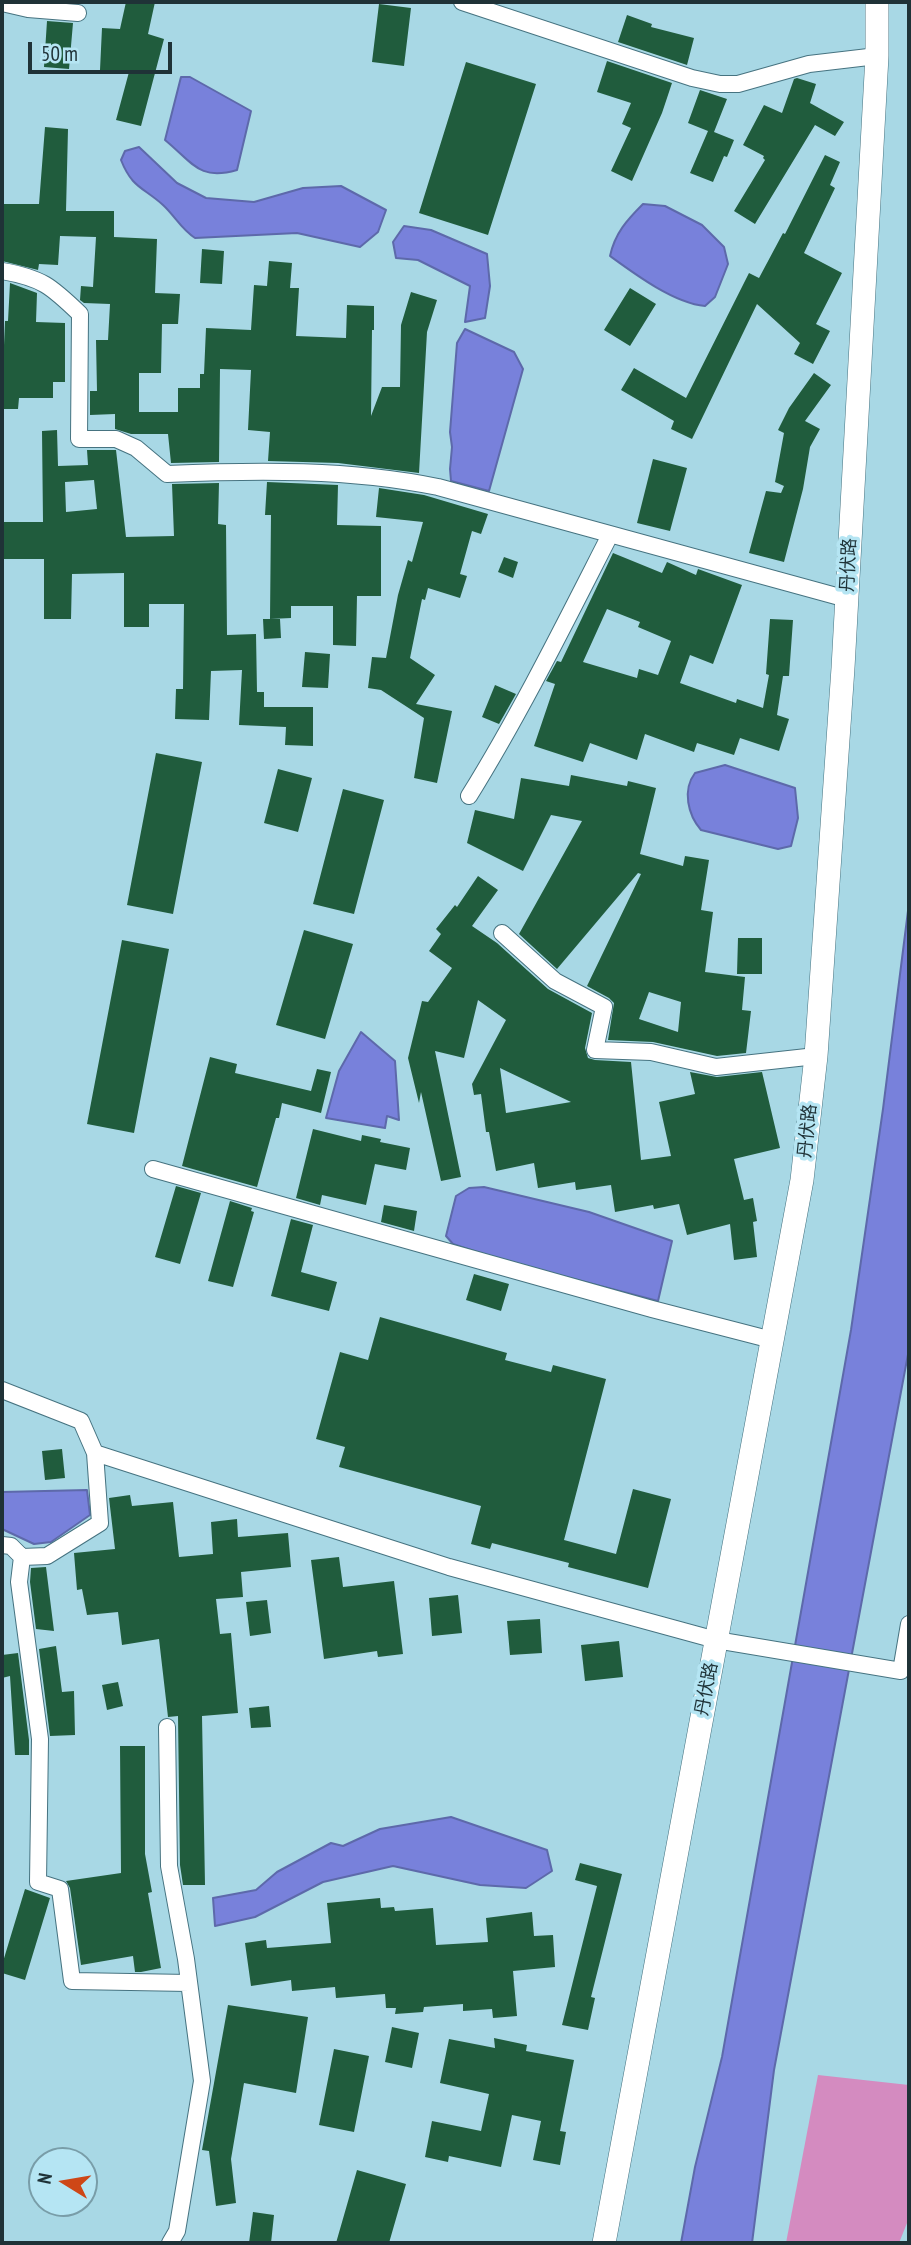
<!DOCTYPE html>
<meta charset="utf-8">
<style>
body{margin:0}
#map{position:relative;width:911px;height:2245px;overflow:hidden;background:#a8d8e5;font-family:"PT Sans Narrow",sans-serif}
canvas{display:block}
.frame{position:absolute;inset:0;border:4px solid #1f3237;pointer-events:none}
.north{position:absolute;left:28px;top:2147px;width:70px;height:70px;box-sizing:border-box;background:#b5e5f3;border:2px solid #799da8;border-radius:50%;rotate:281deg;font-size:19px;font-weight:700;line-height:28px;text-align:center;color:#1f3237}
.north::after{content:'';display:block;margin:auto;width:24px;height:32px;background:#ce4717;clip-path:polygon(50% 0,100% 100%,50% 72%,0 100%)}
.scale{position:absolute;left:28px;top:42px;width:144px;height:32px;box-sizing:border-box;border:4px solid #1f3237;border-top:0;padding-left:9px;font-size:21px;line-height:24px;white-space:nowrap;color:#1f3237;-webkit-text-stroke:5px #b5e5f3;paint-order:stroke}
</style>
<div id="map">
<canvas width="911" height="2245"></canvas>
<div class="frame"></div>
<div class="north">N</div>
<div class="scale">50 m</div>
</div>
<script>
const c = document.querySelector('canvas').getContext('2d');
c.lineJoin = 'round';
function paint(path, color) { c.fillStyle = color; c.fill(path, 'evenodd'); }
function trace(path, color, width, dash) { c.strokeStyle = color; c.lineWidth = width; c.lineCap = dash ? 'butt' : 'round'; c.setLineDash(dash || []); c.stroke(path); }
function write(font, color, halo, rows, align = 'center') {
  c.font = font + ' "PT Sans Narrow","Noto Sans SC",sans-serif'; c.lineWidth = 7; c.setLineDash([]); c.textBaseline = 'middle'; c.strokeStyle = halo; c.fillStyle = color; for (const [text, x, y, turn = 0] of rows) {
    c.save(); c.translate(x, y); c.rotate((+turn || 0) * Math.PI / 180); c.textAlign = isNaN(turn) ? turn : align; if (halo) c.strokeText(text, 0, 0); c.fillText(text, 0, 0); c.restore();
  }
}
paint(new Path2D(`
 M818,2075L909,2085V2218L899,2243H786Z`), '#d48bc0');
const water = new Path2D(`
 M181,77H190L251,111L237,170C199,181 193,163 165,140Z
 M139,147L177,183L206,198L254,202L303,188L341,186L386,210L378,232L360,247L297,233L195,238C181,229 175,216 163,205C143,187 132,188 121,160L125,151Z
 M643,204L665,206L702,225L724,247L728,264L715,297L705,306C674,303 636,275 610,256C615,233 627,220 643,204Z
 M404,226L431,230L487,254L490,286L485,318L465,322L470,286L418,260L396,258L393,242Z
 M465,329L514,352L523,369L489,491L451,481L450,469L452,447L450,432L457,343Z
 M725,765L795,788L798,818L791,846L778,849L701,830C688,815 682,790 695,773Z
 M909,903V1349L774,2070L752,2243H681L695,2167L722,2057L851,1330L883,1109Z
 M361,1032L395,1061L399,1120L387,1116L385,1128L326,1118L339,1071Z
 M484,1187L589,1212L672,1241L658,1301L501,1260L453,1244L446,1236L456,1196L469,1188Z
 M87,1490L90,1515L51,1542L34,1544L2,1529V1492Z
 M451,1817L547,1850L552,1871L526,1888L480,1885L393,1866L323,1882L255,1917L215,1926L213,1898L256,1890L277,1872L331,1843L343,1846L380,1829Z`);
paint(water, '#7881db');
trace(water, '#5d69aa', 2);
paint(new Path2D(`
 M126,2H155L148,34L164,39L141,126L116,120L129,72L100,70L102,28L120,29Z
 M379,4L411,8L404,66L372,62Z
 M627,15L652,24L651,27L694,38L687,65L618,42Z
 M47,21L73,23L69,69L44,67Z
 M607,61L672,83L662,113L632,181L611,171L631,128L622,124L631,103L597,92Z
 M466,62L536,84L488,235L419,213Z
 M797,78L816,84L810,103L844,122L835,136L815,125L755,224L734,211L765,160L763,158L764,156L743,145L764,105L782,113L794,79Z
 M700,90L727,99L714,132L734,140L727,157L724,156L713,182L690,173L708,131L688,123Z
 M45,127L68,129L66,211H114V237L157,239L155,293L180,294L178,324H162L161,373H139V412H178V388H200V374H204L206,328L251,330L254,285L267,286L269,261L292,263L290,288H299L296,336L346,338L347,305L374,306V330H372L371,416L382,387H400L401,325L411,292L437,300L427,332L419,473L338,463L268,461L270,432L248,430L251,370L220,369L219,462L171,463L168,434H131L115,429V414L90,415V391H97L96,340H108L110,304L84,303L80,300L81,286L93,287L96,237L60,236L58,265L39,264L38,270L2,261V204H39Z
 M825,155L840,162L830,185L835,188L804,253L842,273L816,324L830,331L813,364L794,354L800,343L757,304L692,439L671,429L674,421L621,390L634,368L686,398L749,273L759,278L783,233L785,234Z
 M202,249L224,251L222,284L200,283Z
 M10,283L37,293L36,322L65,323V382H53V398H19L18,409H2V345H4L5,321H8Z
 M630,288L656,304L630,346L604,330Z
 M814,373L831,385L805,421L820,429L810,447L803,489L784,562L749,553L766,491L781,493L784,486L775,482L784,433L778,430L789,408Z
 M57,430L58,466L88,465L87,450H116L126,537L174,536L172,484L219,483L218,524L226,525L227,635L256,634L257,692H264V707H313V746L285,745L286,727L239,725L242,670L211,671L209,720L175,719L176,689H183L184,604H149V627H124V573L72,574L71,619H44V559H2V522H43L42,431ZM94,480L97,509L66,512L65,482Z
 M653,459L687,468L670,531L637,523Z
 M267,482L338,485L337,525L381,526V596H357L356,646L333,645V606H291V618L270,619L271,515H265Z
 M379,488L424,495L488,514L481,534L472,531L460,574L467,576L460,598L428,588L425,600L422,599L410,658L435,675L416,704L452,711L437,783L414,778L424,718L381,690L368,688L372,657L386,658L398,595L408,560L412,562L423,522L376,517Z
 M613,553L662,573L667,562L696,575L698,569L742,585L713,664L690,655L680,683L736,703L737,699L763,708L769,675L766,674L770,619L793,620L789,676H783L777,715L789,719L779,751L740,738L734,755L697,743L694,752L645,734L637,760L590,743L583,762L534,746L555,684L546,681L557,661L561,662ZM607,609L640,622L638,627L671,641L658,675L639,669L637,678L583,662Z
 M504,557L518,562L513,578L498,572Z
 M263,619H280L281,638L264,639Z
 M305,652L330,654L328,688L302,687Z
 M495,685L516,694L499,724L482,717Z
 M156,753L202,762L173,914L127,905Z
 M278,769L312,778L298,832L264,823Z
 M571,775L627,786L628,781L656,788L640,854L683,866L685,856L709,860L701,910L713,912L705,972L745,977L742,1010L751,1011L746,1053L717,1056L653,1042L608,1040L614,1003L609,998L587,986L641,874L638,873L557,969L519,934L582,821L551,815L523,871L467,843L475,810L514,819L521,778L569,786ZM649,992L681,1002L678,1032L639,1019Z
 M343,789L384,800L354,914L313,904Z
 M478,876L498,890L472,926L497,943L548,989L592,1013L585,1048L588,1058L595,1060L631,1062L641,1160L671,1156L659,1102L695,1094L690,1072L717,1077L762,1072L780,1148L734,1159L744,1200L753,1198L757,1221L753,1222L757,1257L734,1260L730,1224L687,1235L679,1204L654,1209L653,1205L615,1212L611,1185L576,1190L575,1182L538,1188L534,1163L496,1171L489,1132H486L481,1094L474,1095L472,1084L506,1020L478,1000L464,1058L435,1051L461,1177L441,1181L421,1092L419,1103L408,1058L422,1001L428,1002L452,968L429,951L441,934L436,929L455,905L457,907ZM500,1068L571,1102L506,1113Z
 M304,930L353,944L325,1039L276,1025Z
 M738,938H762V974H737Z
 M122,940L169,949L134,1133L87,1124Z
 M210,1057L237,1064L235,1073L311,1091L317,1069L331,1072L321,1113L282,1103L279,1118H276L257,1187L182,1166Z
 M313,1129L361,1141L362,1135L381,1139L380,1142L410,1148L406,1170L375,1164L366,1205L322,1195L320,1205L296,1198Z
 M176,1186L201,1193L180,1264L155,1257Z
 M230,1201L252,1208L251,1211L254,1212L233,1287L208,1281Z
 M384,1205L417,1211L414,1231L381,1222Z
 M291,1219L313,1225L301,1272L337,1282L329,1311L271,1296Z
 M474,1274L509,1284L501,1311L466,1300Z
 M380,1317L507,1353L505,1360L551,1372L553,1365L606,1379L564,1540L616,1554L633,1489L671,1499L648,1588L568,1567L569,1563L492,1543L490,1549L471,1544L481,1506L339,1467L345,1447L316,1439L340,1352L368,1360Z
 M62,1449L65,1478L45,1480L42,1451Z
 M130,1495L132,1506L173,1502L179,1557L213,1554L211,1522L237,1519L238,1537L288,1533L291,1567L241,1572L243,1597L216,1599L220,1634L231,1633L238,1713L202,1716L205,1885H183L180,1865L178,1716L168,1717L159,1639L122,1645L118,1612L87,1615L82,1589L77,1590L74,1553L115,1549L109,1498Z
 M339,1557L343,1587L394,1581L403,1654L378,1657L377,1651L324,1659L311,1560Z
 M46,1567L54,1631L36,1629L30,1582L31,1568Z
 M458,1595L462,1633L432,1636L429,1598Z
 M267,1600L271,1633L250,1636L246,1602Z
 M540,1619L542,1653L510,1655L507,1621Z
 M619,1641L623,1677L585,1681L581,1645Z
 M56,1646L62,1692L74,1691L75,1735L50,1736L39,1649Z
 M18,1653L29,1740V1755H15L10,1676L2,1678V1655Z
 M118,1682L123,1706L107,1710L102,1685Z
 M269,1706L271,1727L251,1728L249,1708Z
 M120,1746H145V1854L152,1892L148,1893L161,1968L141,1972H135L133,1956L81,1965L70,1888L66,1881L121,1873Z
 M580,1863L622,1874L591,1997L595,1998L588,2030L562,2025L597,1886L575,1880Z
 M25,1889L50,1898L25,1980L2,1973V1965Z
 M380,1898L381,1908L394,1907L395,1911L433,1908L436,1945L488,1942L486,1918L532,1912L534,1936L553,1935L555,1967L513,1971L517,2016L493,2018L492,2009L463,2011V2004L424,2007L423,2012L395,2014L396,2008H386L385,1994L336,1998L335,1987L292,1991L291,1980L251,1986L245,1943L266,1940L267,1948L331,1943L327,1903Z
 M228,2005L308,2017L296,2093L244,2083L231,2159L236,2203L216,2206L209,2151L202,2150Z
 M392,2027L419,2033L412,2068L385,2062Z
 M494,2038L527,2045L526,2051L574,2060L560,2131L566,2132L560,2165L533,2160L541,2121L512,2115L501,2167L449,2156L448,2162L425,2157L432,2121L481,2131L489,2094L440,2083L449,2039L495,2048Z
 M334,2049L369,2056L354,2132L319,2125Z
 M357,2170L406,2184L389,2243H336Z
 M253,2212L274,2215L271,2243H249Z`), '#205c3d');
const street = new Path2D(`
 M462,2L692,78L720,84H738L809,64L877,56
 M2,3L28,9L78,13
 M2,271C42,278 51,286 80,314L79,439H116L136,448L167,474C258,470 349,469 438,487L847,599
 M469,796C521,712 565,623 610,535
 M502,933L555,981L604,1007L595,1050L651,1052L716,1067L816,1056
 M153,1169L652,1309L772,1340
 M2,1390L81,1421L95,1453L449,1567L716,1640L901,1671L909,1624
 M95,1453L100,1523L47,1556L22,1557L19,1582L40,1739L38,1882L60,1889L72,1981L189,1983
 M2,1545L11,1546L22,1557
 M167,1727L169,1866L186,1959L202,2081L177,2231L170,2243`);
const secondary = new Path2D(`
 M604,2243L802,1180L816,1056L843,668L877,56V2`);
trace(street, '#467380', 18);
trace(secondary, '#467380', 24);
trace(street, '#fff', 16);
trace(secondary, '#fff', 23);
write('18px', '#1f3237', '#b5e5f3', [
 ["丹伏路",849,565,-87],
 ["丹伏路",808,1131,-84],
 ["丹伏路",707,1689,-79]
]);
</script>
